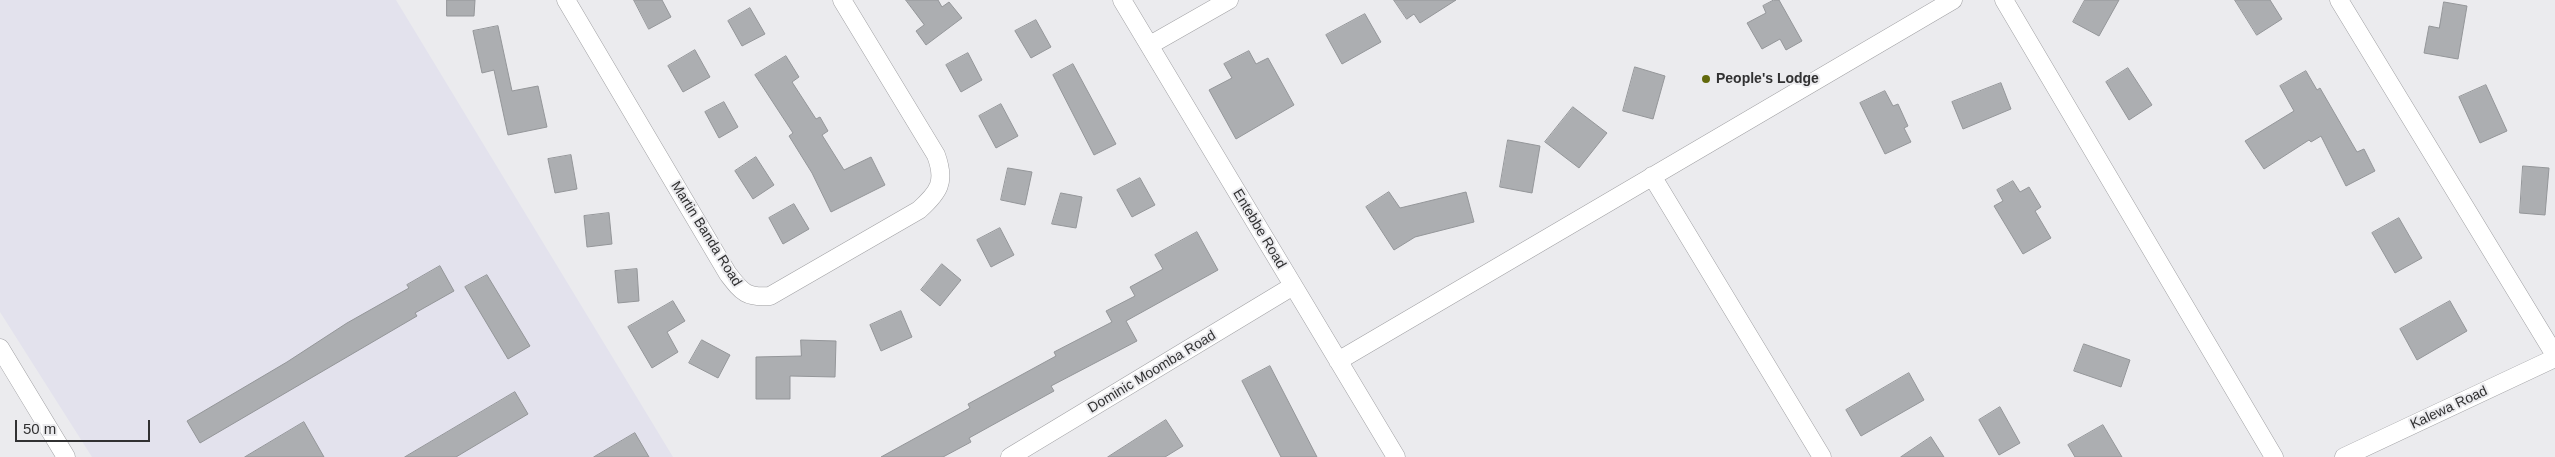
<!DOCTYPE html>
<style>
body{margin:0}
#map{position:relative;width:2555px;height:457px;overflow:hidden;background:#ebebee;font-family:Arial,sans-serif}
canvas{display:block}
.scale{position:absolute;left:15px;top:420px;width:135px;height:22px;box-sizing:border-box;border:2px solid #313132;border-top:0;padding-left:6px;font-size:15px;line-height:18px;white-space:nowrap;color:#313132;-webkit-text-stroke:4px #ebebee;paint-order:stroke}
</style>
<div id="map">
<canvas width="2555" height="457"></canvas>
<div class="scale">50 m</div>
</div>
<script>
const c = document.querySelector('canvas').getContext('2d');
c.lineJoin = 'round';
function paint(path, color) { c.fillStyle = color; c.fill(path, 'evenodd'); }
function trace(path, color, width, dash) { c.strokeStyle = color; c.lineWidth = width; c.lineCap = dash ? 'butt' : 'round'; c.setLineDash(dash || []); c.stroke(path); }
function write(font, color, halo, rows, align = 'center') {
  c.font = font + ' Arial,sans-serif'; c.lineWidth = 4; c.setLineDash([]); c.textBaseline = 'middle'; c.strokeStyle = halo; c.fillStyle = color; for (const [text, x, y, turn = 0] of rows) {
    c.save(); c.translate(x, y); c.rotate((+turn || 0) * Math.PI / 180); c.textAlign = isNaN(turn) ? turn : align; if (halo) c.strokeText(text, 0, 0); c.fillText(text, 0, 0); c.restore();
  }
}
paint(new Path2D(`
 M0,0H396L673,457H92L0,312Z`), '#e3e2ed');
const building = new Path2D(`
 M447,0H475L474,16H447Z
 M634,0H662L671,17L649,29Z
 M906,0H938L942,7L949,2L962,18L926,45L916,31L924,25Z
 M1394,0H1456L1420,23L1414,14L1407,19Z
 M1774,0H1779L1802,41L1786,50L1780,39L1762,49L1747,23L1766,13L1763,6Z
 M2085,0H2119L2099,36L2073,22Z
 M2235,0H2270L2282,19L2257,35Z
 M2444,2L2467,6L2458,59L2424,53L2429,26L2439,28Z
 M750,8L765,34L742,46L728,21Z
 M1365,14L1381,42L1342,64L1326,35Z
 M1036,20L1051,47L1031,58L1015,31Z
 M498,26L512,91L538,86L547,127L508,135L494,70L482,73L473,31Z
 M695,50L710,77L683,92L668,66Z
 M1249,51L1256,64L1268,58L1294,105L1236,139L1209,90L1232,78L1224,64Z
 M968,53L982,80L961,92L946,65Z
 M786,56L799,77L792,82L816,119L820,117L828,131L822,135L844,170L871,157L885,185L831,212L812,173L789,136L793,133L755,75Z
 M1073,64L1116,144L1094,155L1053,75Z
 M1635,67L1665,76L1653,119L1623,111Z
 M2128,68L2152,105L2129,120L2106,82Z
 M2306,71L2317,90L2320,88L2357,152L2364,149L2375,171L2346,186L2321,136L2311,142L2309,140L2264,169L2245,141L2294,111L2280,86Z
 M2001,83L2011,109L1963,129L1952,102Z
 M2486,85L2507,131L2480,143L2459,97Z
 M1885,91L1893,106L1898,104L1908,126L1904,128L1911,142L1885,154L1860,103Z
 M724,102L738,127L719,138L705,112Z
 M1001,104L1018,136L996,148L979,116Z
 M1573,107L1607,133L1579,168L1545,142Z
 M1508,140L1540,146L1532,193L1500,187Z
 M571,155L577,189L555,193L548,159Z
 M756,157L774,185L753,199L735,171Z
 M2523,166L2549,168L2545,215L2520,213Z
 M1008,168L1032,172L1025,205L1001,200Z
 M1140,178L1155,205L1132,217L1117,190Z
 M2013,181L2020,192L2029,187L2041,207L2035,211L2051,238L2023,254L1994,206L2003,201L1997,190Z
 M1389,192L1400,208L1466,192L1474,222L1415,237L1394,250L1366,207Z
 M1061,193L1082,197L1076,228L1052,224Z
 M794,204L809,229L783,244L769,218Z
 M609,213L612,244L587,247L584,216Z
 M2399,218L2422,258L2395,273L2372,233Z
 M1000,228L1014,255L991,267L977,240Z
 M1197,232L1218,270L1126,321L1137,341L1051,386L1054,391L969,438L971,442L943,457H881L970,408L968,404L1056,356L1054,352L1112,322L1106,311L1135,296L1130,287L1163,269L1155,255Z
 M942,264L961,280L940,306L921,290Z
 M440,266L454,291L415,313L417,316L200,443L187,421L287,362L347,323L409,288L407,285Z
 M637,269L639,301L618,303L615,271Z
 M487,275L530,346L508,359L465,287Z
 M673,301L685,321L667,332L678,352L652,368L628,327Z
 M2450,301L2467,331L2417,360L2400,329Z
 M901,311L912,337L881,351L870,325Z
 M702,340L730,355L718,378L689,363Z
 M801,340L836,341L835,377L790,376V399H756V357L801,356Z
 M2084,344L2130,360L2121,387L2074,371Z
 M1270,366L1317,457H1281L1242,381Z
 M1909,373L1924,400L1861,436L1846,410Z
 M515,392L528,414L456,457H405Z
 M2000,407L2020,443L1999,455L1979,420Z
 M1166,420L1183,446L1165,457H1108Z
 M304,422L324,457H245Z
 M2103,425L2122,457H2075L2068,445Z
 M635,433L649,457H594Z
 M1931,437L1944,457H1901Z`);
paint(building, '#acaeb1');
trace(building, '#949699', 1);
const street = new Path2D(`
 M566,0L728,274C742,292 746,298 770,296L919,210C939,192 946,182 936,155L842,0
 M1122,0L1396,457
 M2004,0L2274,457
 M2339,0L2555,355
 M1150,45L1229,0
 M1652,176L1822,457
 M0,348L66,457
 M1338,361L1953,0
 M1010,457L1293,286
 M2344,457L2555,358`);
trace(street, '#a0a0a3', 19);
trace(street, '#fff', 18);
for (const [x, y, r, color] of [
 [1706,79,5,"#62690c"]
]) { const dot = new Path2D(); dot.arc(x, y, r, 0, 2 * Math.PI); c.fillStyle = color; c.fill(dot); trace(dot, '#ebebee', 2); }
write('bold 14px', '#313132', '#ebebee', [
 ["People's Lodge",1716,79]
], 'left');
write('14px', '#313132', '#ebebee', [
 ["Entebbe Road",1259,229,59],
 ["Martin Banda Road",706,234,58],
 ["Dominic Moomba Road",1152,372,-31],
 ["Kalewa Road",2449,408,-25]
]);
</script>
